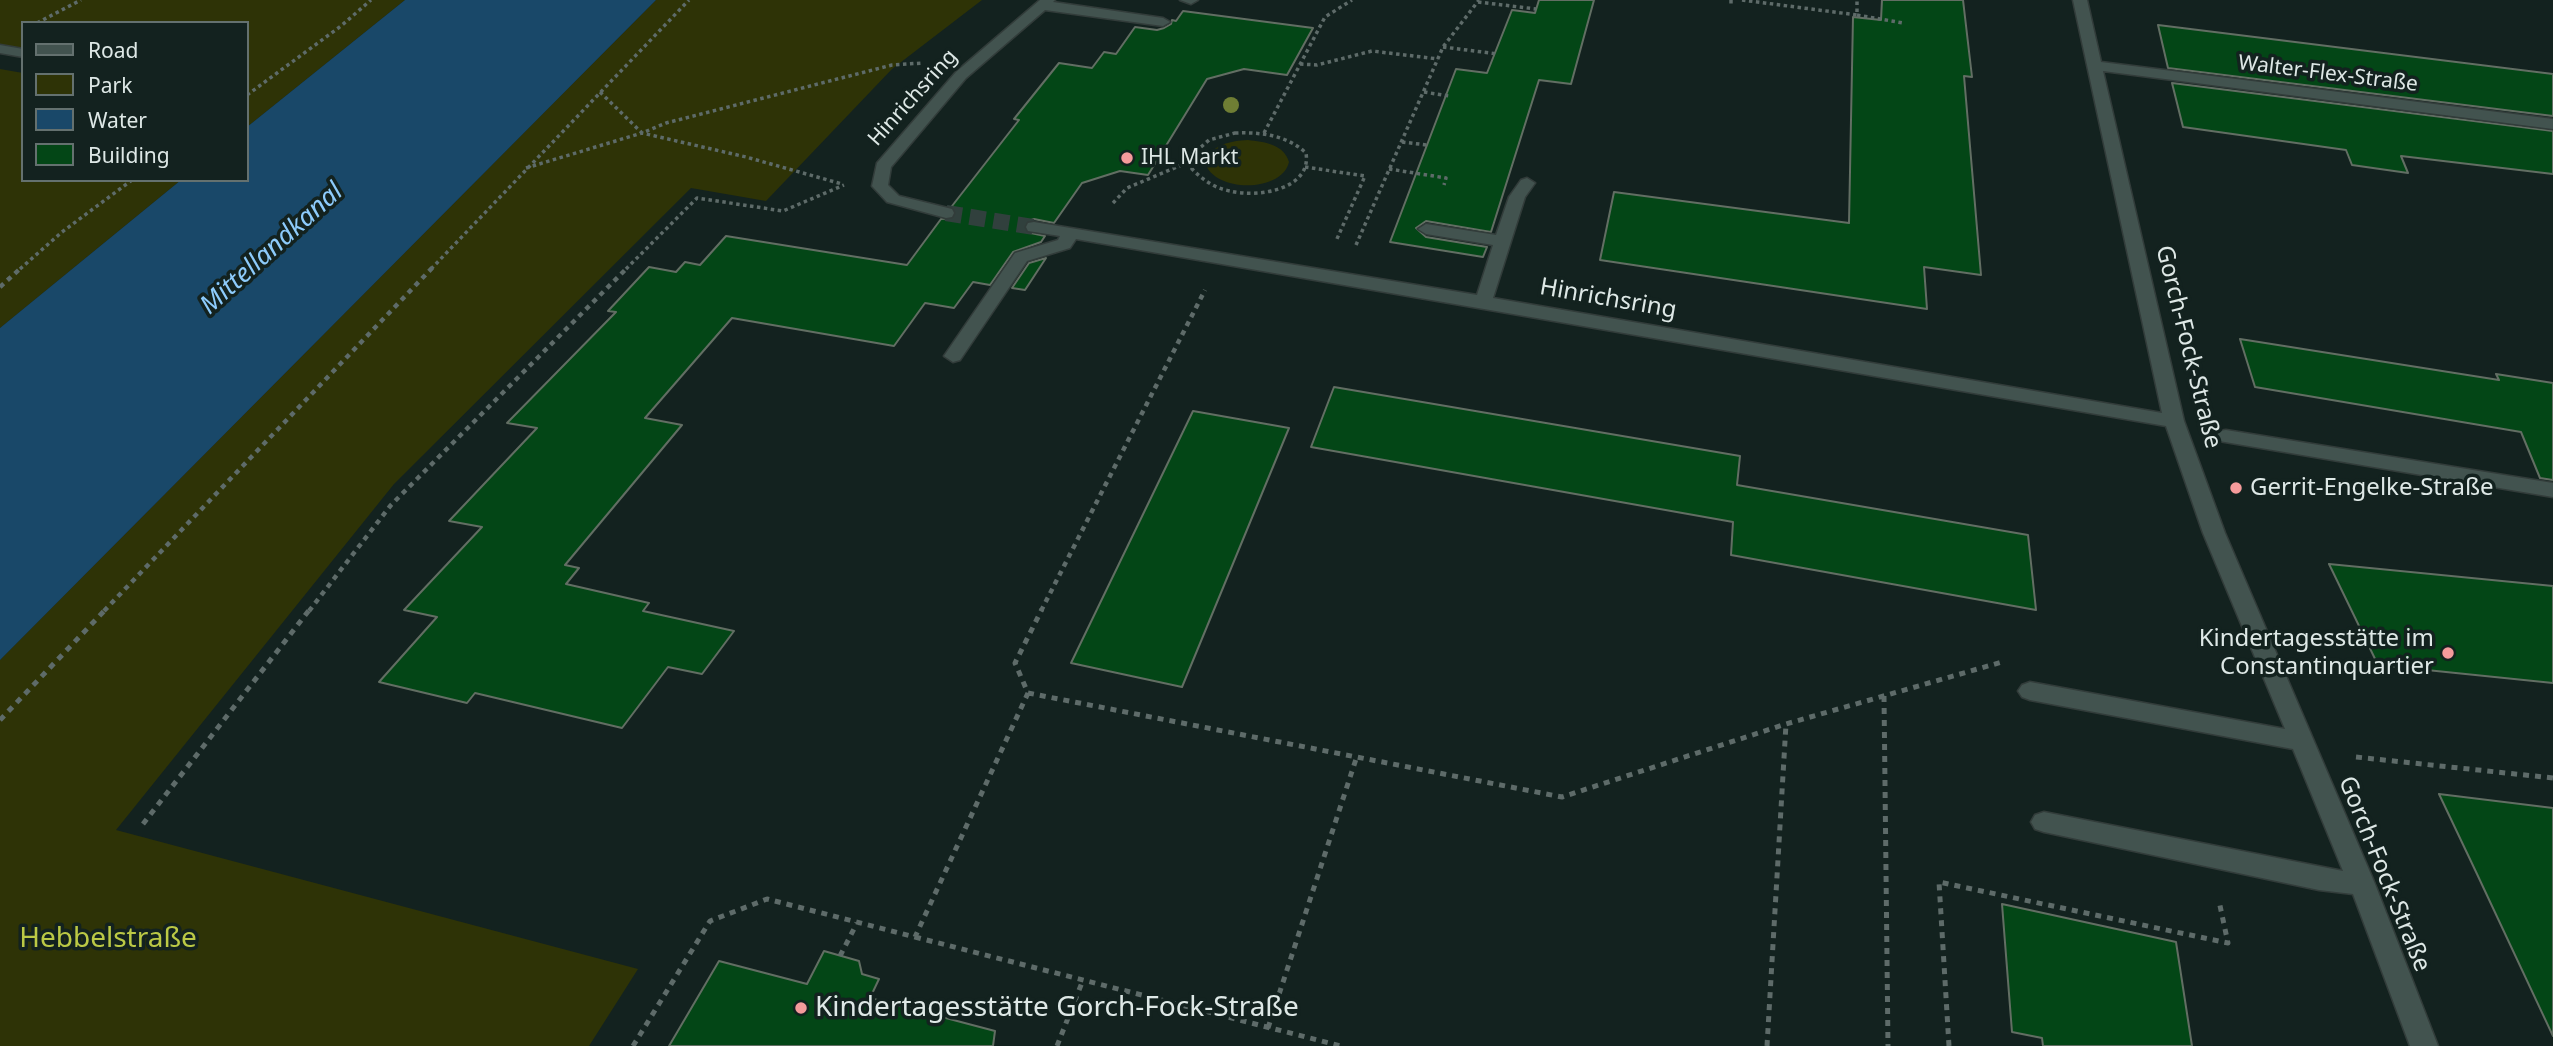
<!DOCTYPE html>
<meta charset="utf-8">
<style>
body{margin:0}
#map{position:relative;width:2553px;height:1046px;overflow:hidden;background:#13221f;font-family:"Noto Sans",sans-serif}
canvas{display:block}
.legend{position:absolute;left:21px;top:21px;width:228px;height:161px;box-sizing:border-box;background:#13221f;border:2px solid #64716f;margin:0;padding:9px 12px;list-style:none;font-size:21px;color:#dee8e6}
.legend li{display:flex;align-items:center;gap:14px;height:35px}
.legend b{width:35px;border:2px solid #64716f}
</style>
<div id="map">
<canvas width="2553" height="1046"></canvas>
<ul class="legend">
<li><b style="height:9px;background:#42534f"></b>Road</li>
<li><b style="height:19px;background:#2e3306"></b>Park</li>
<li><b style="height:19px;background:#194869"></b>Water</li>
<li><b style="height:19px;background:#034616"></b>Building</li>
</ul>
</div>
<script>
const c = document.querySelector('canvas').getContext('2d');
c.lineJoin = 'round';
function paint(path, color) { c.fillStyle = color; c.fill(path, 'evenodd'); }
function trace(path, color, width, dash) { c.strokeStyle = color; c.lineWidth = width; c.lineCap = dash ? 'butt' : 'round'; c.setLineDash(dash || []); c.stroke(path); }
function write(font, color, halo, rows, align = 'center') {
  c.font = font + ' "Noto Sans",sans-serif'; c.lineWidth = 7; c.setLineDash([]); c.textBaseline = 'middle'; c.strokeStyle = halo; c.fillStyle = color; for (const [text, x, y, turn = 0] of rows) {
    c.save(); c.translate(x, y); c.rotate((+turn || 0) * Math.PI / 180); c.textAlign = isNaN(turn) ? turn : align; if (halo) c.strokeText(text, 0, 0); c.fillText(text, 0, 0); c.restore();
  }
}
paint(new Path2D(`
 M0,0H405L247,127V23H23V53L0,49Z
 M656,0H982L892,69L766,201L691,188L394,484L116,830L638,969L589,1046H0V660Z
 M0,69L23,73V180H181L0,328Z
 M1248,140C1264,142 1284,144 1289,162C1282,193 1213,193 1205,162C1212,144 1231,141 1248,140Z`), '#2e3306');
paint(new Path2D(`
 M405,0H656L0,660V328L181,180H247V127Z`), '#194869');
const building = new Path2D(`
 M1539,0H1594L1571,84L1539,80L1491,232L1426,221L1416,228L1426,237L1487,247L1483,257L1390,242L1456,69L1487,73L1512,10L1535,13Z
 M1882,0H1963L1972,77L1964,76L1981,275L1924,267L1927,309L1600,260L1614,192L1849,223L1853,17L1881,20Z
 M1183,11L1313,28L1287,75L1244,69L1207,79L1148,175L1120,171L1082,183L1054,223L1034,219L1026,222V232L1045,236L1041,242L1013,252L990,285L973,282L954,308L925,303L894,346L732,318L645,418L682,425L565,565L579,568L566,584L649,603L643,611L734,631L702,674L668,667L622,728L475,693L467,703L379,682L437,617L404,610L482,527L449,521L537,428L507,423L616,312L608,311L649,267L676,272L685,262L700,265L726,236L907,265L941,219L954,218L956,212L952,206L1019,120L1014,119L1059,63L1092,68L1104,52L1116,54L1135,27L1157,30L1164,28L1171,24L1172,20L1176,21Z
 M2158,25L2553,74V116L2168,68Z
 M2172,83L2553,131V174L2401,156L2408,173L2352,165L2346,150L2183,127Z
 M1046,258L1025,290L1012,288L1029,263Z
 M2240,339L2499,380L2496,374L2553,383V480L2540,478L2521,432L2255,387Z
 M1334,387L1740,456L1737,485L2028,535L2036,610L1731,555L1733,522L1311,447Z
 M1193,411L1289,428L1182,687L1071,663Z
 M2329,564L2553,586V683L2378,665Z
 M2439,794L2553,808V1036L2477,874Z
 M2002,904L2176,942L2192,1046H2043L2042,1038L2012,1032Z
 M824,951L859,961L862,974L879,979L870,998L995,1031L993,1046H669L719,961L807,984Z`);
paint(building, '#034616');
trace(building, '#626e63', 2);
trace(new Path2D(`
 M946,213L1034,227`), '#31403d', 16, [16, 8]);
const minor = new Path2D(`
 M1040,0H1055L1053,2L1163,18L1170,22L1163,26L1045,10L966,78L891,167L888,185L899,196L952,209L954,213L952,217L946,218L887,202L872,186L877,163L956,72Z
 M1180,0H1198L1191,4Z
 M2073,0H2087L2101,62L2553,119V129L2103,71L2184,421L2225,533L2375,884L2438,1046H2410L2353,894L2319,890L2044,832L2035,829L2031,822L2035,815L2044,812L2343,871L2293,749L2030,700L2022,697L2018,691L2022,685L2030,682L2285,729L2203,533L2166,426L1076,239L1070,248L1027,261L960,360L953,362L944,356L1015,253L1058,240L1060,236L1028,231L1026,227L1028,223L1034,222L1477,295L1493,245L1426,234L1418,229L1426,224L1496,235L1509,197L1521,180L1527,178L1535,183L1525,197L1493,298L2162,413Z
 M0,45L23,49V57L0,53Z
 M2226,430L2553,483V497L2219,441L2216,436L2219,431Z`);
trace(minor, '#323c3a', 3);
trace(new Path2D(`
 M1731,0V4
 M1742,0L1857,15V0
 M1478,2L1536,9
 M1857,15L1903,23
 M37,23L81,0
 M1443,47L1498,54
 M1300,64L1317,65L1372,51L1438,59
 M600,92L642,133L666,123L892,65L923,63
 M1424,92L1449,96
 M247,95L341,26L371,0
 M1235,133C1260,132 1287,135 1306,153C1312,190 1256,198 1230,191C1214,188 1203,180 1192,169L1193,154L1209,140Z
 M1264,133L1325,17L1352,0
 M1402,142L1427,145
 M1305,167L1365,176L1336,241
 M526,168L642,133L746,157L842,184
 M1389,169L1446,178L1444,185
 M1113,203L1127,188L1191,161
 M1356,245L1443,47L1479,0
 M20,269L62,232L132,180
 M431,269L689,0
 M626,269L697,198L783,211L844,185`), '#5e6b69', 3.5, [3.5, 3.5]);
trace(new Path2D(`
 M0,287L22,267
 M104,611L433,267
 M309,611L391,505L628,267
 M1041,611L1205,290`), '#5e6b69', 4.5, [5, 5]);
trace(new Path2D(`
 M1028,693L1562,797L1786,724L2002,662
 M1884,696L1888,1046
 M0,720L106,609
 M2356,757L2553,778
 M143,824L310,609
 M915,937L1341,1046
 M840,956L857,923
 M1268,1028L1357,756
 M633,1046L710,921L767,899L915,937L1028,693L1015,663L1042,609
 M1057,1046L1083,980
 M1767,1046L1786,724
 M1949,1046L1939,882L2228,943L2219,901`), '#5e6b69', 5, [6, 6]);
paint(minor, '#42534f');
c.fillStyle = '#6f7e34';
for (const [x, y] of [
 [1231,105]
]) { c.beginPath(); c.arc(x, y, 8, 0, 2 * Math.PI); c.fill(); }
for (const [x, y, r, color] of [
 [1127,158,7,"#f59b9b"],
 [2236,488,7,"#f59b9b"],
 [2448,653,7,"#f59b9b"],
 [801,1008,7,"#f59b9b"]
]) { const dot = new Path2D(); dot.arc(x, y, r, 0, 2 * Math.PI); c.fillStyle = color; c.fill(dot); trace(dot, '#13221f', 2.5); }
write('21px', '#dee8e6', '#13221f', [
 ["Walter-Flex-Straße",2328,74,7],
 ["Hinrichsring",913,98,-48]
]);
write('21px', '#dee8e6', '#13221f', [
 ["IHL Markt",1141,158]
], 'left');
write('24px', '#dee8e6', '#13221f', [
 ["Hinrichsring",1608,299,10],
 ["Gorch-Fock-Straße",2188,347,76],
 ["Gorch-Fock-Straße",2384,874,68]
]);
write('24px', '#dee8e6', '#13221f', [
 ["Gerrit-Engelke-Straße",2250,488],
 ["Kindertagesstätte im",2434,639,"right"],
 ["Constantinquartier",2434,667,"right"]
], 'left');
write('italic 26px', '#8dcbfb', '#13221f', [
 ["Mittellandkanal",272,249,-42]
]);
write('28px', '#bbc945', '#13221f', [
 ["Hebbelstraße",108,939]
]);
write('28px', '#dee8e6', '#13221f', [
 ["Kindertagesstätte Gorch-Fock-Straße",815,1008]
], 'left');
</script>
